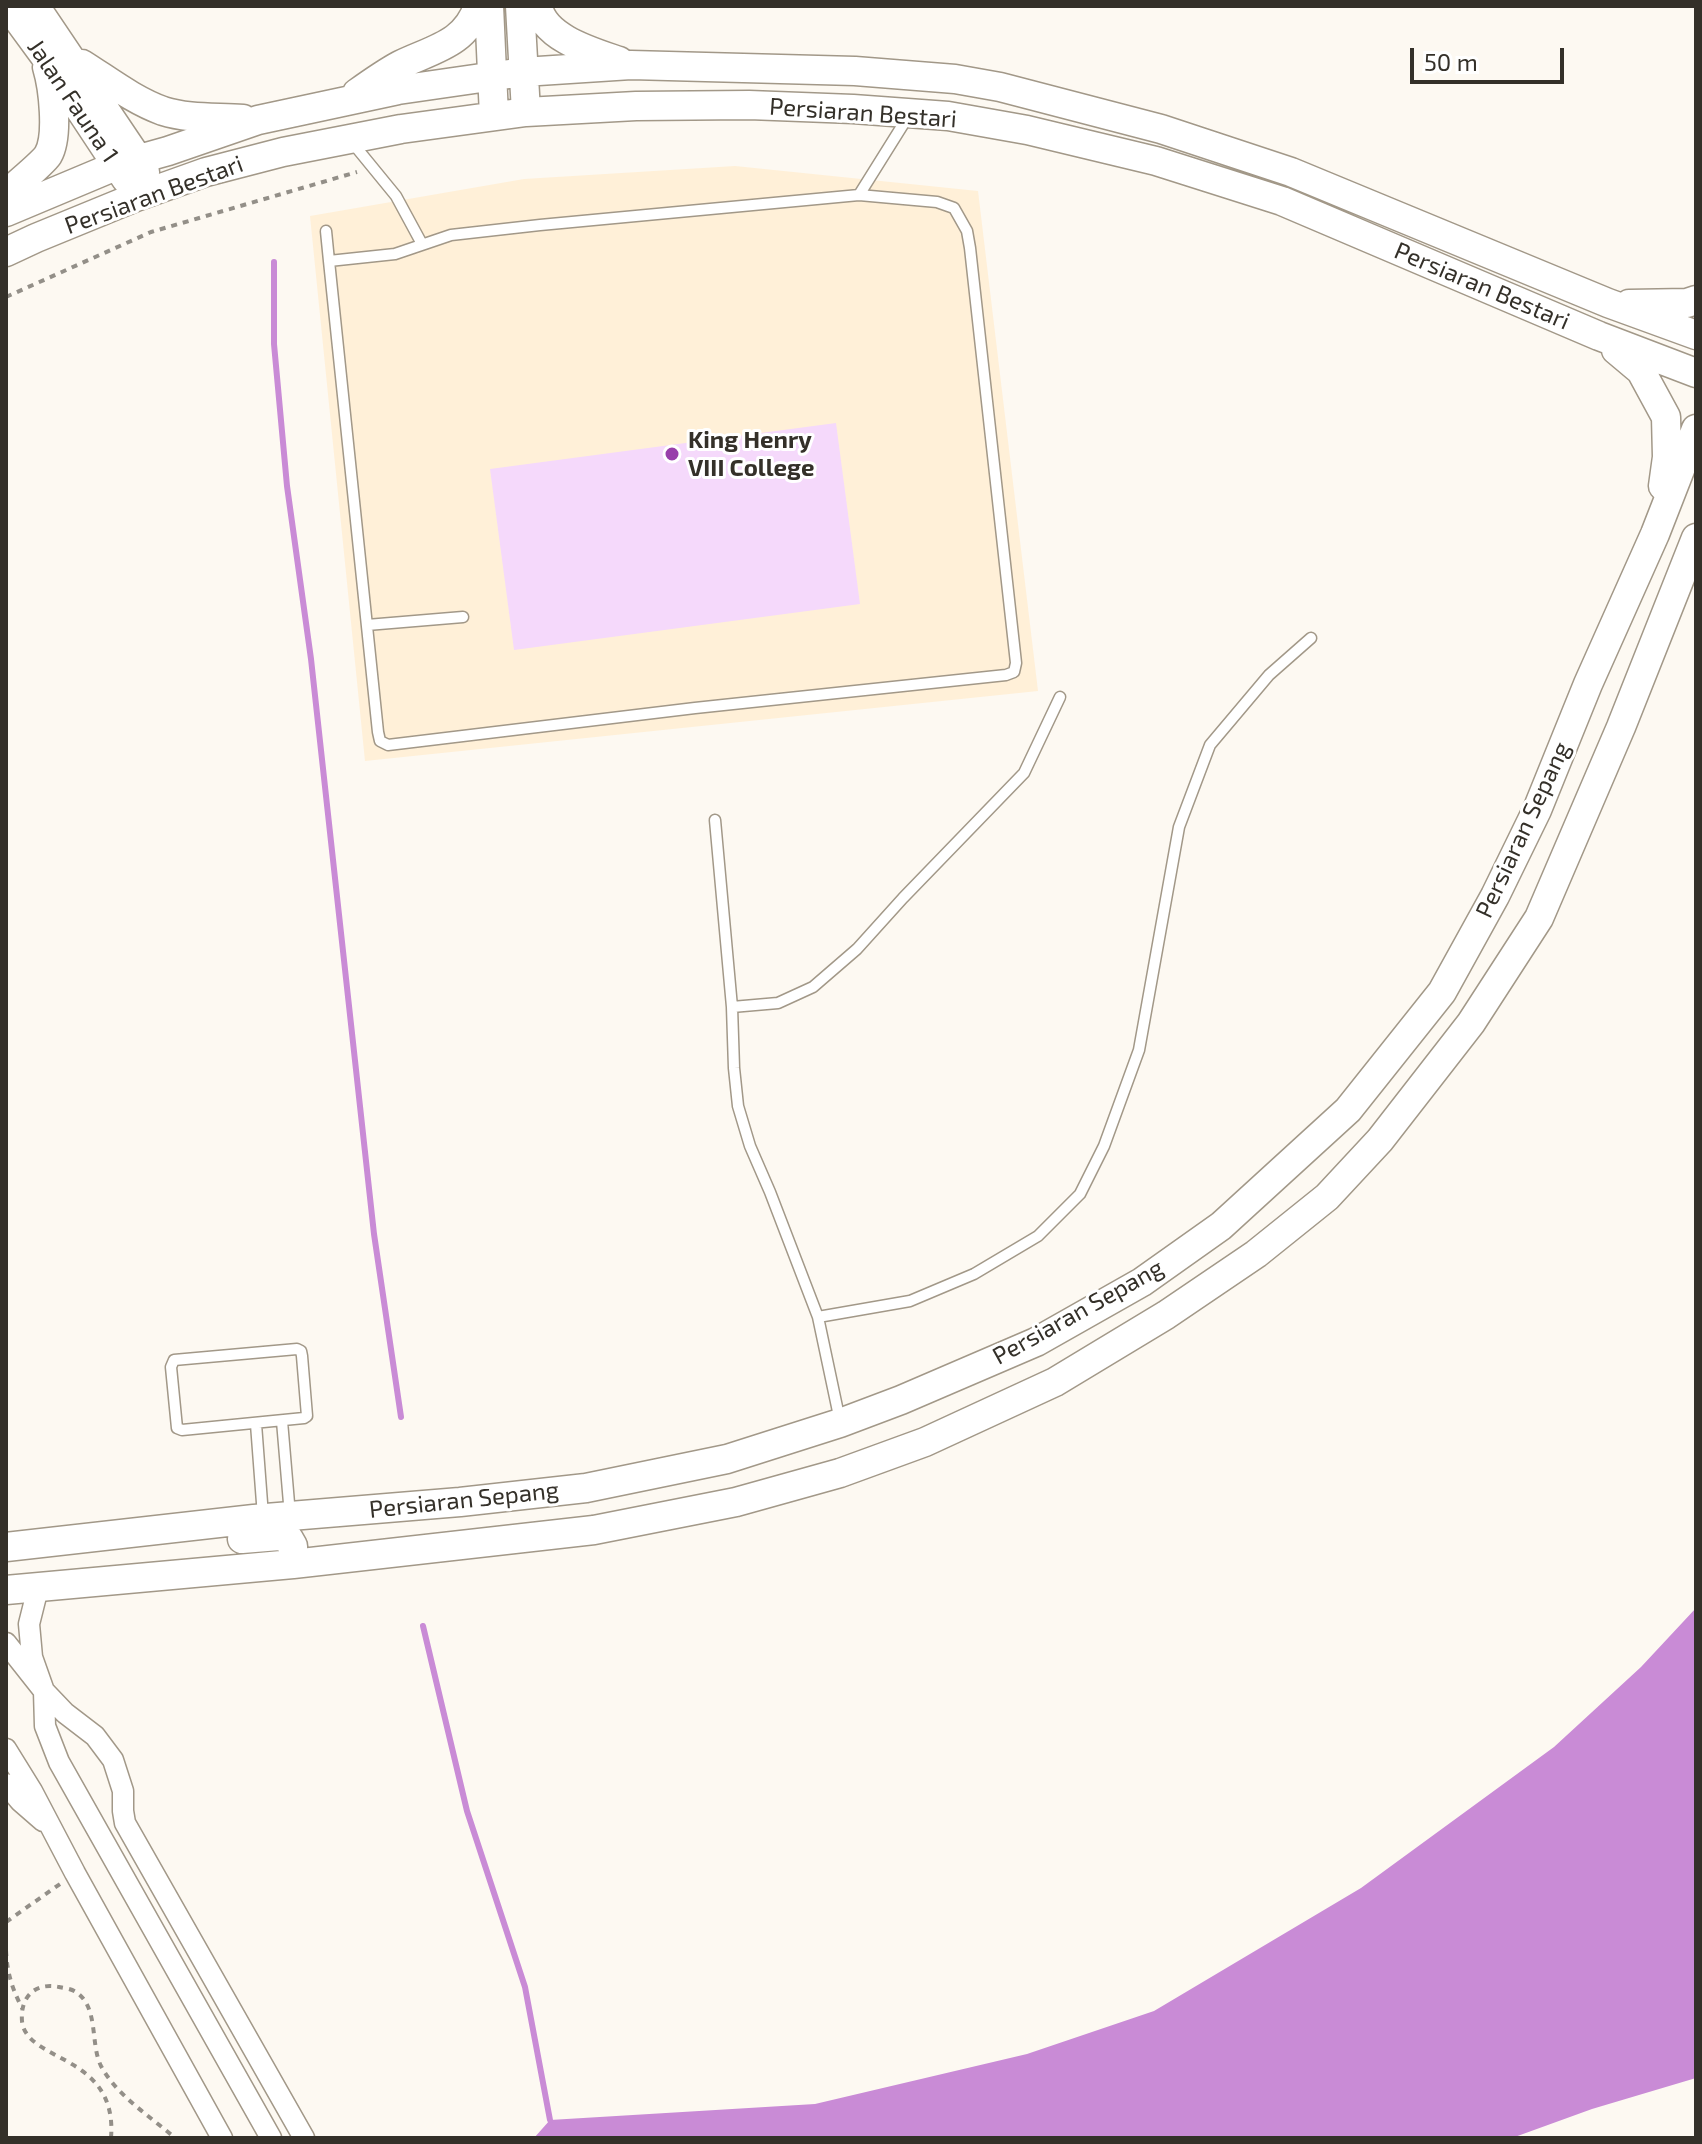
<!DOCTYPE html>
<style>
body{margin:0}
#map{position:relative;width:1702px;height:2144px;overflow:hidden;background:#fdf9f2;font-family:"Exo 2",sans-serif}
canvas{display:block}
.frame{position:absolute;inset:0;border:8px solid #343029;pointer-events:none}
.scale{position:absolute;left:1410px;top:48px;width:154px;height:36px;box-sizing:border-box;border:4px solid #343029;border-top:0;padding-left:10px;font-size:24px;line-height:28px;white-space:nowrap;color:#343029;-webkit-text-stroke:6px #fff;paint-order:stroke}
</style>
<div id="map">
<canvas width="1702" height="2144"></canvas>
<div class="frame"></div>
<div class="scale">50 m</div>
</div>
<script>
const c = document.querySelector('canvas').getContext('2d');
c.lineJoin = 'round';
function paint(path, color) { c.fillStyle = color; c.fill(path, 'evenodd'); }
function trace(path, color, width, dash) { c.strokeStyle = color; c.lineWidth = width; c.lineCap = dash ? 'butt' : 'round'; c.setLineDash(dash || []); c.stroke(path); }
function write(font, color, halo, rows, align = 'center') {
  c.font = font + ' "Exo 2",sans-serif'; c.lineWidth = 6; c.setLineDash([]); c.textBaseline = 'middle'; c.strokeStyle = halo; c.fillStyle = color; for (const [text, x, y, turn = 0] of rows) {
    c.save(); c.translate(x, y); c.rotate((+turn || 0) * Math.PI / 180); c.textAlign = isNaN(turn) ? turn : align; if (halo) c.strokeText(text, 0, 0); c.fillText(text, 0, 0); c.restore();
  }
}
paint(new Path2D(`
 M735,166L978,191L1038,691L365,761L310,216L524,179Z`), '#fff0d8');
paint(new Path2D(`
 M836,423L860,604L514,650L490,469Z`), '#f5d9fb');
paint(new Path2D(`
 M1696,1608V2078L1592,2109L1512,2138H534L550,2120L815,2104L1027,2054L1154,2011L1361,1888L1554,1747L1641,1667Z`), '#c98bd6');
trace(new Path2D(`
 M274,262V344L287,486L311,659L374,1234L401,1417
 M423,1626L467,1811L525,1987L550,2120`), '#c98bd6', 6);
const lane = new Path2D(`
 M351,141L396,196L422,244
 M859,195L909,115
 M326,231L329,261L378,732L380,741L388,745L695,708L1006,675L1014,672L1016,663L970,248L967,231L954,208L937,202L859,195L540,225L451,235L395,254L329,261
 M367,625L463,617
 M715,820L732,1007L734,1068L738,1106L750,1146L770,1192L818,1317L840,1421
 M732,1007L778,1003L813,987L857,949L903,898L1024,773L1060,697
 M818,1317L910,1301L974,1274L1038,1236L1080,1194L1104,1146L1139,1050L1179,827L1210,745L1269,675L1311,638
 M297,1349L301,1351L302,1356L307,1416L304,1418L182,1430L177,1428L171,1367L174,1360Z
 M282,1421L290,1515
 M256,1424L263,1516`);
const street = new Path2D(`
 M38,1588L29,1624L32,1657L44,1691L65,1713L95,1736L113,1760L123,1791V1811L125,1823L304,2138
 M6,1643L44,1691L45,1726L59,1762L271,2138
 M6,1749L32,1791L75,1873L222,2138
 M6,1784L20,1801L43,1821`);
const secondary = new Path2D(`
 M8,6L44,55L126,179
 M35,6L138,159L145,172
 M489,6L494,116
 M520,6L526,112
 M538,6C543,38 593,52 619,61
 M82,64C109,81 133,100 163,111C188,119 217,117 243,119
 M357,93C371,83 385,73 400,65C433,49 466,44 478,6
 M6,194C15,186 43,163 48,155C59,136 53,87 47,67
 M6,212L118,165L168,151L258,120L398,90L523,72L631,65L855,71L955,79L1000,87L1161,129L1291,172L1608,303L1696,335
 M6,252L36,238L136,197L206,172L283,152L401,129L526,112L636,106L749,105L853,109L948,116L1027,130L1156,161L1282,201L1599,336L1696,373
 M1629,304L1687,303L1696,300
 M1616,350L1641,371L1666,417L1667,457L1663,486
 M242,1539L279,1536L289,1539L293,1546V1564
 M6,1547L254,1519L460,1502L586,1488L727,1459L840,1423L901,1400L1036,1342L1142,1282L1221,1226L1348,1110L1442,992L1495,896L1537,810L1588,684L1655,534L1696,429
 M6,1590L293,1564L594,1530L736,1502L840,1473L925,1442L1055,1382L1166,1315L1256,1254L1327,1197L1380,1140L1471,1023L1539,918L1621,727L1696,538`);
trace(lane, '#a29888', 13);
trace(street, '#a29888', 23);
trace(secondary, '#a29888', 31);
trace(new Path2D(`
 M6,297L151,232L357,172
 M6,1922L60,1884
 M6,1950C7,1973 12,1988 22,2008
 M111,2138C118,2053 26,2063 22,2021C20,1997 35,1982 59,1987C64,1988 72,1989 76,1992C99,2007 90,2044 101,2066C117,2096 150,2116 175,2138`), '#938f88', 4, [6, 6]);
trace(lane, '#fff', 10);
trace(street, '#fff', 20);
trace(secondary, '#fff', 28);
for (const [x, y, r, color] of [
 [672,454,8,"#983eaa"]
]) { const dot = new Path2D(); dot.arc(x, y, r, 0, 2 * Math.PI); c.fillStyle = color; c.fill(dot); trace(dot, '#fff', 3); }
write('24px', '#343029', '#fff', [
 ["Jalan Fauna 1",73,101,56],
 ["Persiaran Bestari",863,113,4],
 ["Persiaran Bestari",154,195,-20],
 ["Persiaran Bestari",1482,286,23],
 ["Persiaran Sepang",1523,830,-65],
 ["Persiaran Sepang",1078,1312,-29],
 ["Persiaran Sepang",464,1500,-6]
]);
write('bold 24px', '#343029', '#fff', [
 ["King Henry",688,440],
 ["VIII College",688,468]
], 'left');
</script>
